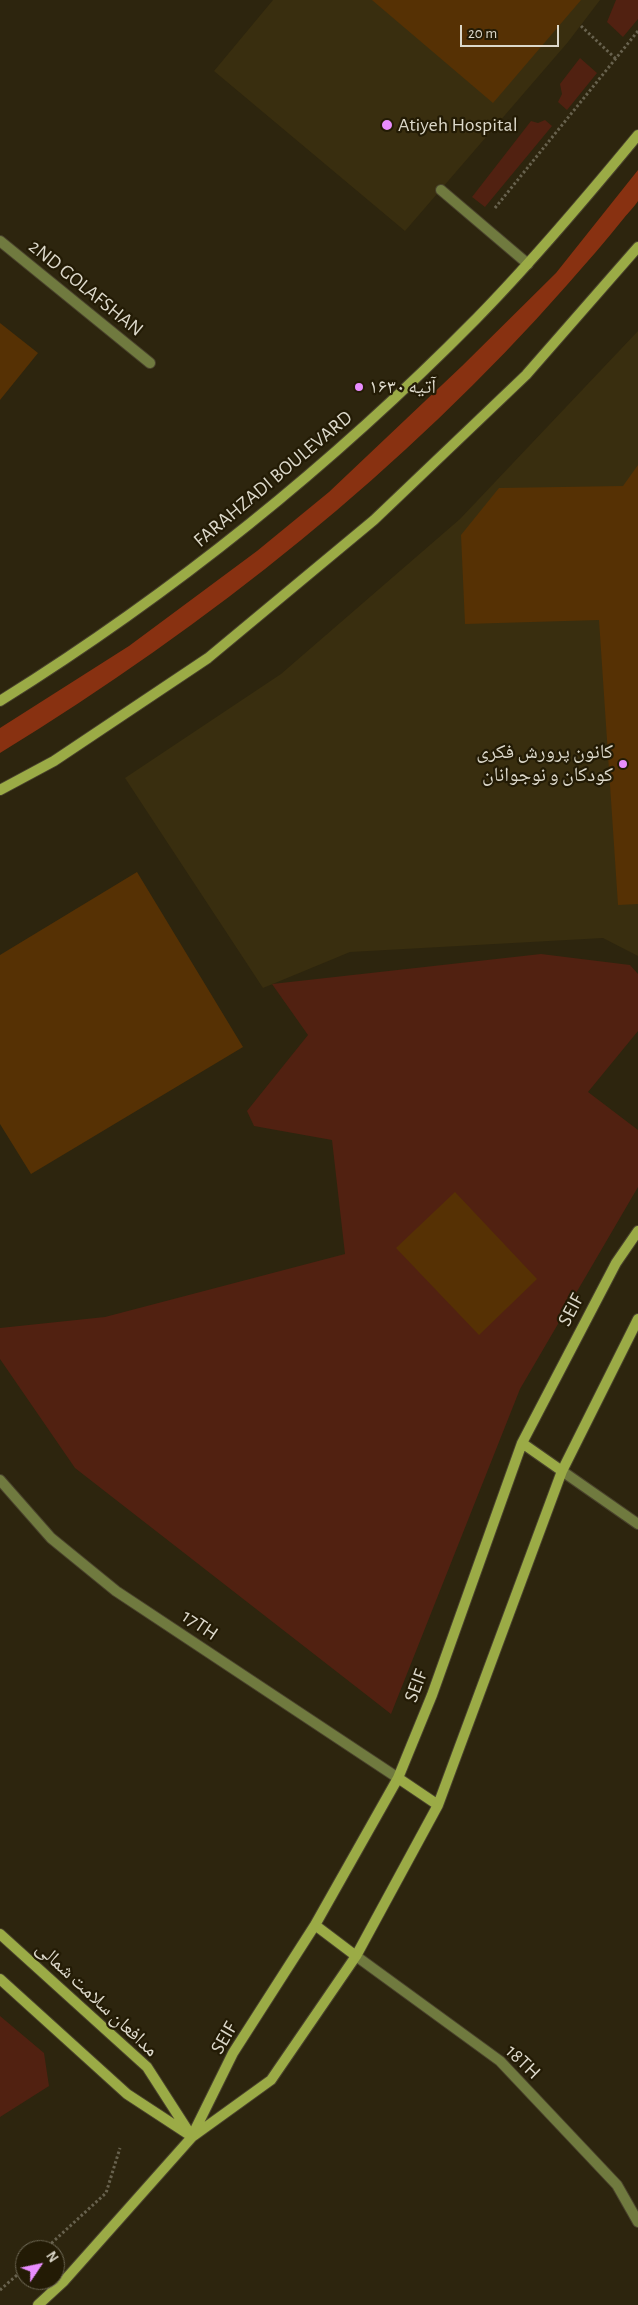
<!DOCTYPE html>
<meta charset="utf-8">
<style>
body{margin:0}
#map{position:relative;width:638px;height:2305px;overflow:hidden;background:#2d250e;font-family:"Alegreya Sans",sans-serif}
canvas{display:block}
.north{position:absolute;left:15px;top:2240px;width:50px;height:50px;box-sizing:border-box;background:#231b05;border:1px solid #6d6754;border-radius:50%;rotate:56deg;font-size:14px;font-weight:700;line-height:20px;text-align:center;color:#dcd8ca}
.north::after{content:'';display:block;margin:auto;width:18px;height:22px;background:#e98dfe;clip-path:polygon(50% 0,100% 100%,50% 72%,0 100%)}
.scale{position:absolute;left:460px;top:25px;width:99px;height:22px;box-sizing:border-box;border:2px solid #dcd8ca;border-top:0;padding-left:6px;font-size:15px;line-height:18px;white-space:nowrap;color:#dcd8ca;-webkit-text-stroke:4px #231b05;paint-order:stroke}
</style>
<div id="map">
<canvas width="638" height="2305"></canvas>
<div class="north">N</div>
<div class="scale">20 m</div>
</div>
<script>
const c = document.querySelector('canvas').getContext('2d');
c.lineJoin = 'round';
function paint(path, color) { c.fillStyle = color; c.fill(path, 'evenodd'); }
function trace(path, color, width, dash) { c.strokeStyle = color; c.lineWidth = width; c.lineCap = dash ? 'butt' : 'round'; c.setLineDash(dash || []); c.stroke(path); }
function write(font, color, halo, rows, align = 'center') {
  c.font = font + ' "Alegreya Sans","Noto Naskh Arabic",sans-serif'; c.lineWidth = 4.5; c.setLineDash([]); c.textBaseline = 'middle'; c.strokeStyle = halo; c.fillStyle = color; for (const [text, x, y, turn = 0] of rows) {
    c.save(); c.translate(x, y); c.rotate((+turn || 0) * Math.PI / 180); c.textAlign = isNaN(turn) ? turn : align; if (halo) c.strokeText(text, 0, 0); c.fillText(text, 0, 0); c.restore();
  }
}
paint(new Path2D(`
 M273,0H600L568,42L405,231L214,71Z
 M638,331V956L603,938L350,952L263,988L125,778L281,674L460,519Z`), '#392e0f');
paint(new Path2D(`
 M616,0H638V19L623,37L607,22Z
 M580,58L597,73L567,110L558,102L562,94L560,84Z
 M545,120L552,126L485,207L472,197L531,121L538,123Z
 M541,954L630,965L638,974V1031L588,1092L638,1130V1187L520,1389L391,1714L75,1468L0,1359V1328L105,1317L345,1254L332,1140L254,1126L247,1111L308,1035L272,984Z
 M0,2016L44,2053L49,2086L0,2117Z`), '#512111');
paint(new Path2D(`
 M638,170C638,178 638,193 638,201C635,206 628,213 624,218C606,241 586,263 567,285C405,469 209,625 0,753V728L129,646L257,551L329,492L462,366L556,273Z`), '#883111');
paint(new Path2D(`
 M372,0H581L493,103Z
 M0,323L38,353L0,400Z
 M638,465V904L618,905L599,620L465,624L461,535L499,488L623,486Z
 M137,872L243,1047L31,1174L0,1124V955Z
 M455,1192L537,1279L479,1335L396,1248Z`), '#563104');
const lane = new Path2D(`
 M441,190L528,264`);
const street = new Path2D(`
 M0,241L150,363
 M562,1471L638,1524
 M0,1480L51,1538L116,1591L398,1778
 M356,1956L500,2061L617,2185L638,2222`);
const secondary = new Path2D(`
 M0,701C173,593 332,465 476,319C533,261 586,198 638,135
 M0,790L54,761L208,658L374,520L526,375L638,247
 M522,1443L562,1471
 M398,1778L438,1805
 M315,1925L356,1956
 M0,1934L147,2067L192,2137
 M0,1979L127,2094L188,2134
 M192,2136L233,2053L315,1925L398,1778L432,1695L522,1443L616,1263L638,1231
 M38,2305L64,2281L192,2137L271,2080L356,1956L438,1805L562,1471L638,1319`);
trace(lane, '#49422c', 12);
trace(street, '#49422c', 12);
trace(secondary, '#49422c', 12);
trace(new Path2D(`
 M581,26L616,59
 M495,208L638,31
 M44,2250L106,2193L120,2148
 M0,2290L25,2268`), '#68624e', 3, [2.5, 2.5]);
trace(lane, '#707a3f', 10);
trace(street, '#707a3f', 10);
trace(secondary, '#9bab46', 10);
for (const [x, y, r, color] of [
 [387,125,6,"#e98dfe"],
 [359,387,5,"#e98dfe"],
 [623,764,5,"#e98dfe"]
]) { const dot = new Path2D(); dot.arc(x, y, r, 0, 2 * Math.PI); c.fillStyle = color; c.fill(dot); trace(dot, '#231b05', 2); }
write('20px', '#dcd8ca', '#231b05', [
 ["Atiyeh Hospital",398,125],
 ["آتیه ۱۶۳۰",369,387],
 ["کانون پرورش فکری",613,752,"right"],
 ["کودکان و نوجوانان",613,775,"right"]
], 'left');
write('20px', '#dcd8ca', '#231b05', [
 ["2ND GOLAFSHAN",86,288,39],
 ["FARAHZADI BOULEVARD",273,479,-40],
 ["SEIF",571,1310,-62],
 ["17TH",200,1625,34],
 ["SEIF",416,1686,-69],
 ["مدافعان سلامت شمالی",97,1999,43],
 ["SEIF",224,2038,-60],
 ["18TH",523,2062,44]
]);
</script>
